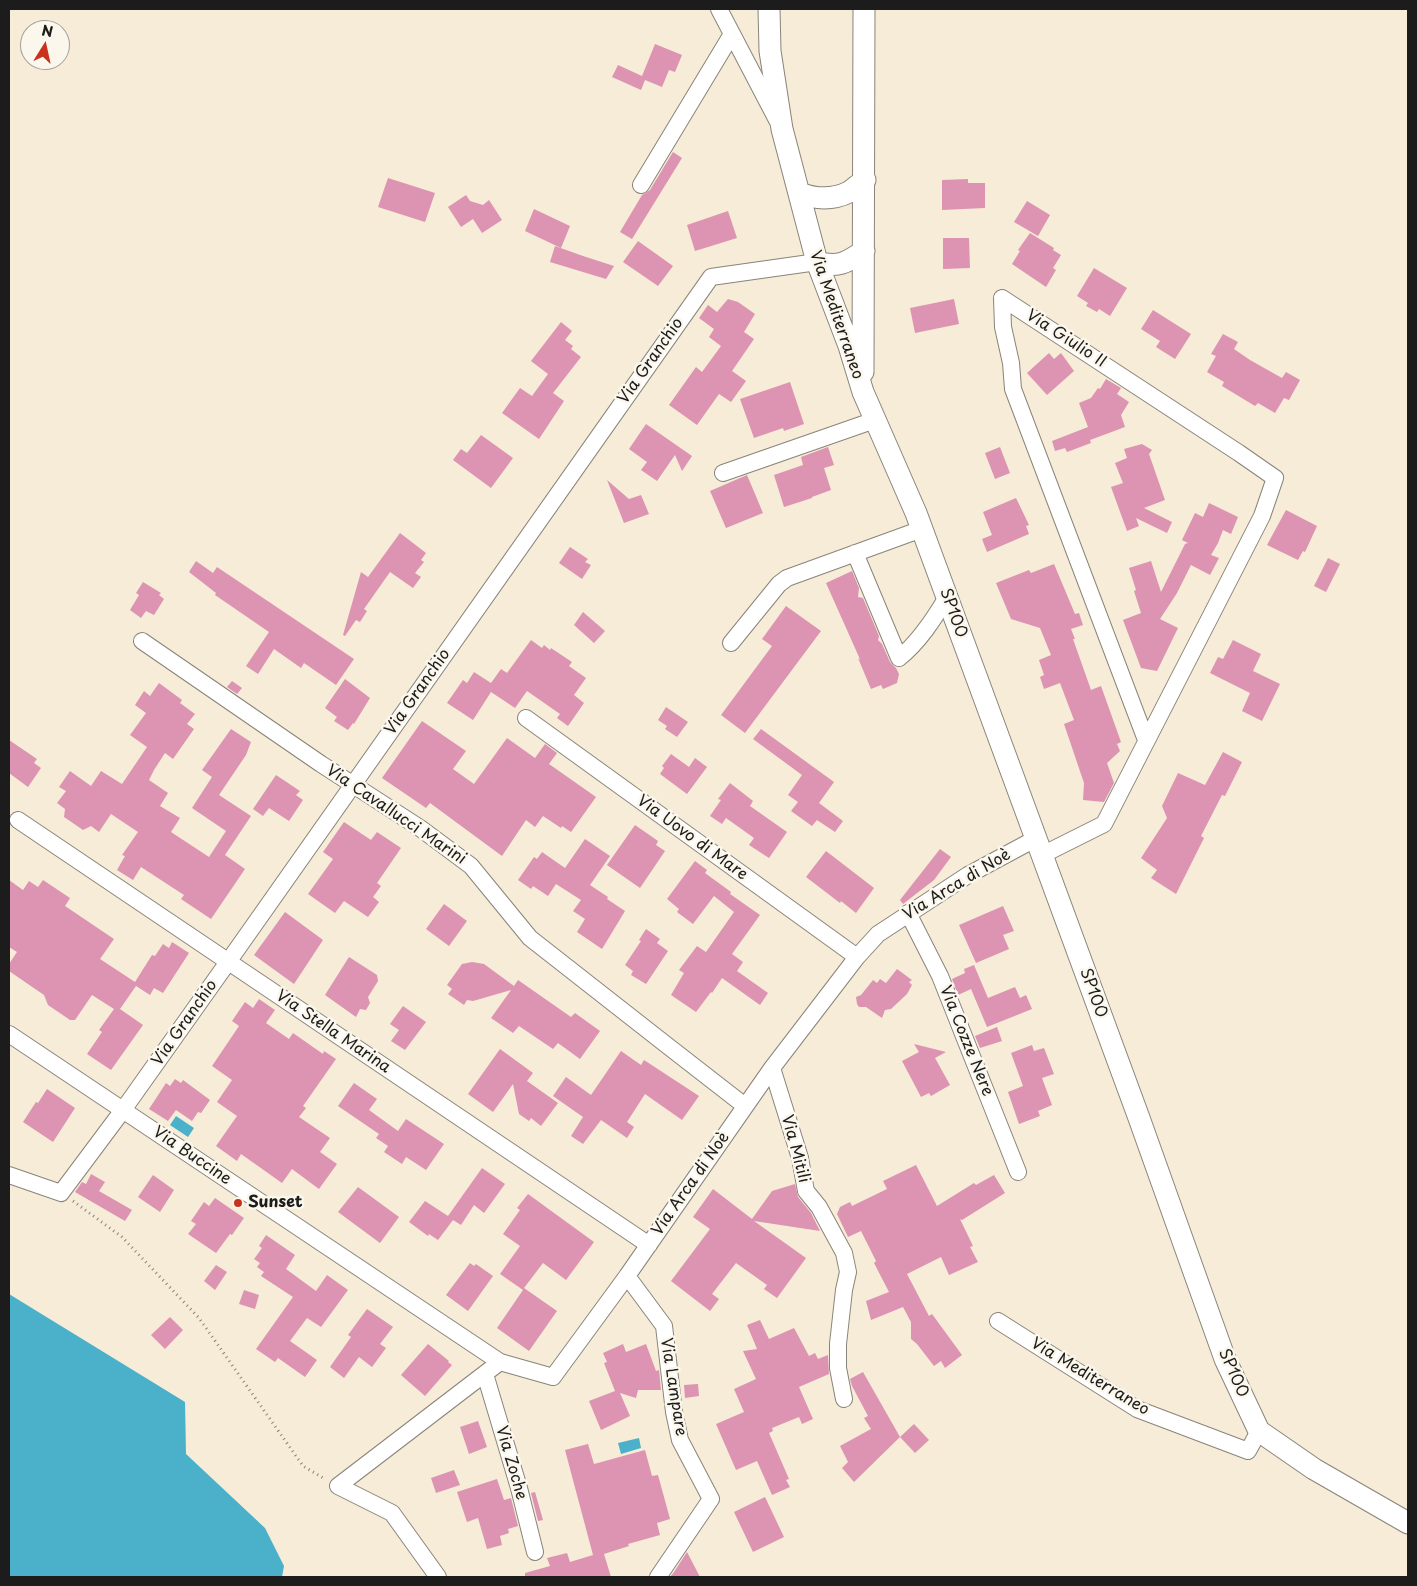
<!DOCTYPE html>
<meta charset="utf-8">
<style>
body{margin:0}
#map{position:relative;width:1417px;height:1586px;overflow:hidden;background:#f6ecd7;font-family:"Playpen Sans",sans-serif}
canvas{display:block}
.frame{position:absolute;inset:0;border:10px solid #1c1c1c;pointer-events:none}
.north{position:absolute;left:20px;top:20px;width:50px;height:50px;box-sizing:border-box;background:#fbf7ec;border:1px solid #a29f99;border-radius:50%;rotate:10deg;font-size:14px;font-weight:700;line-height:20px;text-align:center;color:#1c1c1c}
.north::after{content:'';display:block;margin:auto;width:18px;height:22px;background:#c8321e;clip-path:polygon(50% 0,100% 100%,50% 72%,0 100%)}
</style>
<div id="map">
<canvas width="1417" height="1586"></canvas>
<div class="frame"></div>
<div class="north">N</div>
</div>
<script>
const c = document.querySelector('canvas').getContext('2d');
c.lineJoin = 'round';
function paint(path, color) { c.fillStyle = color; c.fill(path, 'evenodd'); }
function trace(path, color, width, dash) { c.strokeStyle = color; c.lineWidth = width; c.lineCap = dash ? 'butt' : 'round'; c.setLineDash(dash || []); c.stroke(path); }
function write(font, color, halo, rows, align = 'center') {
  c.font = font + ' "Playpen Sans",sans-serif'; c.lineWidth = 5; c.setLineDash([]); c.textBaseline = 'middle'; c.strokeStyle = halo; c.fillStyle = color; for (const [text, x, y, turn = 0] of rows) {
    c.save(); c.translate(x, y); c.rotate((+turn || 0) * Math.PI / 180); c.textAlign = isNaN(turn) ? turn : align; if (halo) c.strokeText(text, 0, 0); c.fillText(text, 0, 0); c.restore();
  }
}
paint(new Path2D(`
 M176,1116L194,1128L188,1137L170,1125Z
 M9,1294L185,1402L186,1454L265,1528L284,1566L282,1577H9Z
 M639,1438L641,1448L621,1454L618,1443Z`), '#4bb0ca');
paint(new Path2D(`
 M655,44L682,55L675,72L669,70L662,87L645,80L641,90L612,77L618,65L642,76Z
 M673,152L682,158L632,239L620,232L642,195L650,190Z
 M388,178L435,193L425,222L378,207Z
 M968,179V183H985V208L942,210V180Z
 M466,195L470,201L483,205L489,200L502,220L482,233L473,219L461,227L448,207Z
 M1027,201L1050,215L1038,236L1014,222Z
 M534,209L570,226L561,248L525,231Z
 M728,211L737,238L695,251L687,225Z
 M1030,233L1054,248L1053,250L1061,255L1053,268L1056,270L1046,287L1012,264L1020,251L1018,250Z
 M943,238H969L970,268L943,269Z
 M638,241L673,266L658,286L623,262Z
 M555,246L583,256L614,266L606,279L550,262Z
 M1094,268L1127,288L1110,316L1099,309L1097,312L1086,306L1088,303L1077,296Z
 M728,299L738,302L755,314L744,332L754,339L732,371L746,381L731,402L719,394L697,425L669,405L696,367L702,372L721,346L709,337L714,329L699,318L708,305L717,312Z
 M954,299L959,324L915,333L910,308Z
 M1153,310L1191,334L1175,359L1156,347L1160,341L1141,329Z
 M561,322L572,331L565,340L573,346L571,349L581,357L553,393L564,401L539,439L502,413L520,388L532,396L548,374L531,361Z
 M1223,334L1238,342L1234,349L1250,360L1282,378L1286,372L1300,380L1289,400L1284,398L1275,413L1258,403L1255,406L1222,386L1224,382L1207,372L1216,356L1211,354Z
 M1049,353L1054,359L1061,353L1074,371L1047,395L1027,373Z
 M1106,379L1121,388L1117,394L1129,402L1121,415L1125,427L1090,440L1091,443L1067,452L1065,448L1055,451L1052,441L1088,427L1079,403L1091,398L1098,388L1100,389Z
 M790,382L804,424L784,431L783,428L754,438L740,399Z
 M646,424L692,456L682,471L675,455L657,481L641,470L647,462L629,449Z
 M481,435L513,458L491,488L453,460L461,449L467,453Z
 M1142,444L1152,450L1149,454L1165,500L1144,508L1172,522L1167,533L1136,518L1139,526L1127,531L1111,487L1123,483L1115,463L1127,458L1124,449Z
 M828,447L834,465L824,468L831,490L812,497V498L784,507L774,475L803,465L801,457Z
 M1000,447L1010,473L995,479L985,453Z
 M747,475L763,513L726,528L710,491Z
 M607,480L629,499L641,495L649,514L624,523Z
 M1016,498L1029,525L1026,526L1029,534L987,552L982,539L992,535L983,512Z
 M1209,503L1238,517L1231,534L1223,530L1218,543L1211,555L1219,558L1210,575L1191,565L1177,593L1160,619L1178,628L1157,671L1141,668L1123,620L1141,613L1134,591L1136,590L1129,568L1151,561L1161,592L1185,544L1188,543L1182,540L1195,513L1203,517Z
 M1286,510L1317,526L1305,552L1303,551L1298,560L1267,545Z
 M400,533L426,553L421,560L424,562L415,573L421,577L413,588L390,572L364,609L367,611L360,622L356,620L345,636L343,635L361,572L368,577Z
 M570,547L588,559L585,562L591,565L582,579L559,563Z
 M1328,558L1340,564L1326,592L1314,586Z
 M196,561L213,573L217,567L354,659L336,685L304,663L301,668L274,649L258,674L246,666L269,632L215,595L216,593L189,572Z
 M1054,564L1075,614L1079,613L1083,625L1071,629L1075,639H1073L1091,690L1101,686L1121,742L1117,744L1120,751L1107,763L1114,783L1104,802L1083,800L1084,783L1064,724L1074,720L1060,683L1044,689L1040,677L1044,675L1039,660L1051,655L1040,628L1011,619L996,583L1029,570L1031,573Z
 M852,571L859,588L858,597L863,598L879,636L878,640L882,644L890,662L896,668L899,674L897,683L883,689L881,685L871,689L858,658L860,660L859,657L826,583Z
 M143,582L161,593L159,595L164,599L154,615L146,611L141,618L130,610L139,595L136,593Z
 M786,606L821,631L745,733L721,715L772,646L762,639Z
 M583,612L605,631L594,643L574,625Z
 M531,640L542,648L544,645L550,650L551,648L572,662L569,666L586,678L574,695L584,703L568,726L557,718L560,714L527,691L515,708L491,692L473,720L447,703L463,680L467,683L474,672L491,683L501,669L507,673Z
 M1233,640L1261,654L1253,671L1280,684L1262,721L1242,711L1250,693L1210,673L1218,657L1223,659Z
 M345,679L370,698L354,724L353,723L348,730L334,721L337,717L325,708Z
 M232,681L242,688L237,694L227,687Z
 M159,683L182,700L180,703L195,714L187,724L194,729L173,759L165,753L154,770L149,780L168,793L160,806L180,818L171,832L209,857L226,831L192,808L212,777L202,770L231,729L251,742L246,755L219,795L251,816L225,855L245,869L211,919L181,899L184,895L141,867L133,880L117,870L125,856L122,855L138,832L111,814L99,832L91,826L83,830L64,817L65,809L57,803L66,791L59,787L70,771L91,786L101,771L122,784L147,747L130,735L146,713L135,705L144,691L150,696Z
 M666,707L688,722L677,737L665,729L667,726L658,720Z
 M422,721L466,751L453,769L474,784L507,738L535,758L545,744L557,753L549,764L596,797L571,832L562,826L561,828L543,816L535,827L526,820L502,856L430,803L426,808L382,778Z
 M761,729L834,782L819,803L843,821L835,832L817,820L812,826L791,811L798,802L788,795L802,775L753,739Z
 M9,740L37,759L34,763L41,768L28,787L9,773Z
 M1223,752L1242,762L1225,796L1222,795L1201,836L1204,838L1176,894L1151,878L1157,870L1141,858L1167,818L1162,806L1178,773L1205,785Z
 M671,754L689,767L695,758L707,767L687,794L660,774L664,768L662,766Z
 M276,775L300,791L296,795L303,800L289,821L269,808L263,816L253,809Z
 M730,783L753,801L750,806L787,832L769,858L749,845L754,838L726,818L722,824L710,816L721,800L718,799Z
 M344,822L371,840L377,832L401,848L377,883L381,886L373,897L379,902L368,917L344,901L335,913L308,894L333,859L323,852Z
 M635,825L658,841L656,845L665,851L640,888L607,865Z
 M585,839L610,856L590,885L608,897L607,899L625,911L602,949L577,932L585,919L573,911L581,900L556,884L548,896L533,886L531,889L518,880L534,857L537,859L542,852L565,868Z
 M940,849L951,857L934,880L903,904L900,900Z
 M826,851L874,888L856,913L841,901L840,903L806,877Z
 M695,861L707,870L705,873L731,892L730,894L760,915L732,954L743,962L737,971L768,993L760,1005L722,978L712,993L711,992L696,1012L671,995L684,973L679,970L697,946L706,952L734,912L714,896L693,924L677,912L679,909L667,899Z
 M9,880L23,890L29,881L38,887L43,880L70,898L65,906L114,939L100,959L135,982L152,955L155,956L163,944L169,948L172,942L189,953L163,993L154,988L150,995L136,986L120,1009L143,1025L111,1070L87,1054L102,1032L99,1030L114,1009L92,995L75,1020H70L48,1005L44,995L9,971V964L17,952L9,947Z
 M444,904L467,921L449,946L426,929Z
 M1003,906L1014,931L1003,935L1009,949L976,963L959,925Z
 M285,912L323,940L294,984L254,955Z
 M646,929L660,939L657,943L668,951L646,984L631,975L633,971L625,965L641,941L639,940Z
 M349,957L377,975L378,981L368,997L370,1003L366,1010L360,1009L356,1017L325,995Z
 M472,962L484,964L514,986L518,980L571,1017L575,1013L600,1031L580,1059L558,1043L553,1049L519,1026L513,1033L491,1018L511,990L473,1001L467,1000L464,1005L448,994L452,989L447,985L462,964Z
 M974,965L988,998L1015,987L1020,998L1026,995L1032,1009L987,1027L971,989L958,995L952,979L965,973L964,969Z
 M897,969L912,980L909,982L912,985L907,994L891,1009L885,1010L882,1018L866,1007H859L857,1004L856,997L861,995L873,980L877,983L880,979L886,983Z
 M259,999L275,1010L266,1023L289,1039L293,1033L323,1054L324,1051L336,1059L303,1106L306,1108L299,1117L330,1138L320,1152L337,1164L319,1189L292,1169L282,1183L241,1154L237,1161L216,1146L237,1116L217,1102L232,1080L212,1066L239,1026L232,1021L245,1002L253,1008Z
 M403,1006L426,1022L405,1050L391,1041L399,1030L390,1024Z
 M997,1027L1002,1041L980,1048L975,1036Z
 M914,1044L946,1052L935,1058L950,1085L931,1096L929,1093L921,1097L902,1061L919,1052Z
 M1032,1045L1034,1051L1044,1048L1054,1074L1042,1078L1052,1105L1038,1111L1040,1116L1019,1124L1008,1092L1023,1086L1011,1053Z
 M500,1049L533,1073L527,1081L558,1103L541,1126L531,1118L529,1121L519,1114L513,1084L493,1112L468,1094Z
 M621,1051L641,1065L644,1060L699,1096L682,1120L645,1094L627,1122L634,1127L627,1138L601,1120L583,1144L571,1136L583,1117L553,1096L566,1077L591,1095Z
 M175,1079L181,1083L183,1080L210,1100L201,1113L198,1112L192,1121L176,1110L168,1121L149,1109L166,1083L170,1086Z
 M354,1083L377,1099L369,1110L398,1131L406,1119L444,1144L426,1170L406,1157L402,1164L384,1152L388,1146L376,1138L379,1134L338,1106Z
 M47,1089L75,1108L53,1142L23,1122L36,1102L38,1103Z
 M916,1165L937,1206L974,1183L976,1185L994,1175L1005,1193L962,1220L960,1219L973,1246L970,1247L978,1262L949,1275L941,1257L907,1274L929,1316L932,1314L962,1355L945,1368L941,1361L934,1366L917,1344L911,1339V1322L903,1307L871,1320L866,1301L889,1292L874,1263L876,1261L861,1231L848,1237L837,1214L840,1207L850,1202L852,1206L887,1189L883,1181Z
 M482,1168L505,1184L484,1213L474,1205L461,1225L453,1220L438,1240L429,1234L428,1236L409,1222L425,1201L448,1216Z
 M91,1174L105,1182L99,1191L132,1210L125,1221L75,1192L82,1182L86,1184Z
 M153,1175L174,1190L160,1212L138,1197Z
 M795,1184L798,1197L811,1213L820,1231L754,1221L806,1258L777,1298L764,1289L767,1285L736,1263L712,1294L719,1299L710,1311L671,1281L710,1229L693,1217L713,1189L752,1219L772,1191Z
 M358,1187L399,1217L380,1243L338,1212Z
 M528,1194L594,1242L566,1280L543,1263L524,1288L557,1311L529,1351L497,1328L523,1290L500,1274L520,1246L503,1234L520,1210L517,1208Z
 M215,1198L244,1218L232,1235L230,1234L216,1253L188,1234L196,1224L191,1221L204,1202L209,1206Z
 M266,1235L295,1255L286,1269L316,1291L327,1275L348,1290L321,1327L307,1318L290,1341L317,1360L305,1377L278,1358L275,1362L256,1349L293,1297L261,1276L264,1272L257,1267L260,1263L254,1259L262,1248L259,1246Z
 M470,1263L474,1266L476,1264L493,1276L468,1311L446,1295Z
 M216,1265L227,1272L215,1290L204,1281Z
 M244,1290L259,1295L255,1309L239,1304Z
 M367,1309L393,1327L380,1344L386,1348L372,1367L359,1357L344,1378L330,1367L351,1337L348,1335Z
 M170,1317L183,1330L165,1349L151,1335Z
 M760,1320L769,1339L794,1328L809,1356L815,1353L818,1359L828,1355L829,1374L799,1387L813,1419L802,1424L799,1417L772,1428L773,1431L769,1433L789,1479L786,1480L790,1487L772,1495L757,1461L736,1470L716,1424L744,1412L734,1389L756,1379L743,1351L757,1349L747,1325Z
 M428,1344L449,1361L448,1362L452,1365L425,1396L401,1375Z
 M623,1344L626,1352L646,1344L656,1371L659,1370L661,1390H638L636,1398L620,1393L630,1416L601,1430L589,1401L615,1391L604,1363L607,1362L603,1353Z
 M863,1372L900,1437L854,1482L842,1468L848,1462L840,1446L871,1429L864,1418L868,1416L852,1386L850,1379Z
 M698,1384L699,1396L685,1398L684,1385Z
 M478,1421L487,1447L469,1454L460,1427Z
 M914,1424L929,1440L915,1453L900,1437Z
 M588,1444L594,1464L645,1450L652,1476L658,1475L670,1519L657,1523L660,1535L628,1544L629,1546L604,1554L611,1577H525V1573L550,1566L547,1558L567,1553L570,1562L593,1555L565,1450Z
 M454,1470L460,1485L436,1493L431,1478Z
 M497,1479L504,1500L511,1498L518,1526L508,1529L509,1533L500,1536L502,1545L487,1549L478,1518L467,1522L457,1492Z
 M535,1492L543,1520L538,1521L531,1493Z
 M765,1497L784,1537L753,1552L734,1512Z
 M687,1552L700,1577H670L674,1572Z`), '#dd93b2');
const minor = new Path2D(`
 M719,9L777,120
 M641,185L732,34
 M723,473L875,420
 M855,553L899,658C919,642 934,619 947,597
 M142,641L321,764L420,828L471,866L530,938L664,1043L745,1106
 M731,643L779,584L787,578L922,529
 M526,718L857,957
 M18,820L649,1245
 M1042,855L1104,824L1262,516L1275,478L1239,453L1002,298L1003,327L1011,363L1013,389L1146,740
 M908,913L940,976L1018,1172
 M9,1034L500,1362L553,1377L627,1276L772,1068L857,957L878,934L968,875L1035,839
 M772,1068L800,1158L806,1191L819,1207L844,1253L848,1272L844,1290L838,1344V1368L844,1399
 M9,1175L61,1193L123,1110L228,962L711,277L817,262
 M627,1276L664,1326L674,1412L680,1440L711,1499L658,1577
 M998,1321L1137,1409L1248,1451L1259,1431
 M485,1374L519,1488L535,1552
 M438,1577L392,1513L338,1486L500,1362`);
const major = new Path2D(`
 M769,9L770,51L782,129L817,262L849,346L863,392L916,513L1139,1118L1225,1359L1259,1431L1314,1469L1408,1523
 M799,193C815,199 833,200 849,192C854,189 860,183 865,180
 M817,262C838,268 846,263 864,251
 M863,372L864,9`);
trace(minor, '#89847a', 18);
trace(major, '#89847a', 23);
trace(new Path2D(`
 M73,1201L122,1237L199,1318L303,1466L325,1479`), '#89847a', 3, [1, 4]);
trace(minor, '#fff', 16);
trace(major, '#fff', 21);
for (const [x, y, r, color] of [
 [238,1203,5,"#c8321e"]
]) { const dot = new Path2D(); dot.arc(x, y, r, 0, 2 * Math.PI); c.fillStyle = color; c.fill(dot); trace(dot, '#fbf7ec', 2); }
write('16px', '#1c1c1c', '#fbf7ec', [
 ["Via Mediterraneo",836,315,71],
 ["Via Giulio II",1066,339,33],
 ["Via Granchio",651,361,-55],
 ["SP100",953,613,70],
 ["Via Granchio",418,692,-55],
 ["Via Cavallucci Marini",396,815,34],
 ["Via Uovo di Mare",692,838,36],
 ["Via Arca di Noè",957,885,-31],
 ["SP100",1093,993,70],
 ["Via Granchio",185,1023,-55],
 ["Via Stella Marina",333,1032,34],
 ["Via Cozze Nere",966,1041,68],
 ["Via Mitili",795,1149,75],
 ["Via Buccine",192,1156,34],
 ["Via Arca di Noè",691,1184,-55],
 ["SP100",1233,1373,66],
 ["Via Mediterraneo",1090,1377,31],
 ["Via Lampare",673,1387,81],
 ["Via Zoche",511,1463,74]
]);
write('bold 16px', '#1c1c1c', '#fbf7ec', [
 ["Sunset",248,1203]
], 'left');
</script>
